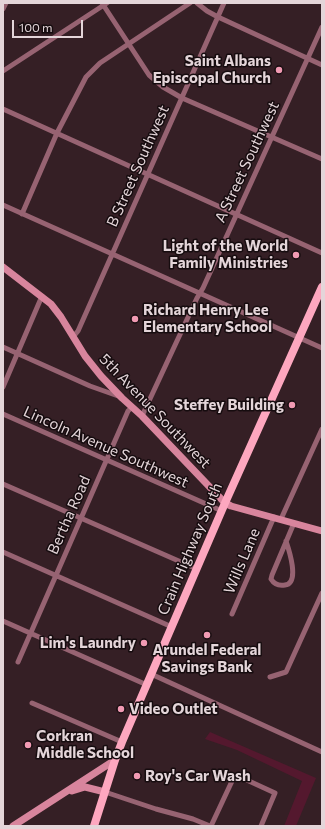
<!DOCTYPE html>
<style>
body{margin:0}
#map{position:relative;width:325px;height:829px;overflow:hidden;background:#351f25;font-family:Commissioner,sans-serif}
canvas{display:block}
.frame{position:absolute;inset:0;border:4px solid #e4d5d9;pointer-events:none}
.scale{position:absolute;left:12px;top:20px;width:71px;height:18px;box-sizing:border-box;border:2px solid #e4d5d9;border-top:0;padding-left:5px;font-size:12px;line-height:14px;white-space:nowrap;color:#e4d5d9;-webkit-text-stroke:3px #160c0f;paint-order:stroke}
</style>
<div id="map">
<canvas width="325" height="829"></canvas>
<div class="frame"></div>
<div class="scale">100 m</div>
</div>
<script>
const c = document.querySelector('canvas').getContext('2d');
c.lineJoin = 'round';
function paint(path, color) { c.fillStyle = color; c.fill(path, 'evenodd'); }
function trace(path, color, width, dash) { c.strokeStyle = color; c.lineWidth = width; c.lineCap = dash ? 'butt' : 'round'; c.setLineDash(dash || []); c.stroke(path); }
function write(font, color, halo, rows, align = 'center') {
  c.font = font + ' Commissioner,sans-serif'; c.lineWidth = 3; c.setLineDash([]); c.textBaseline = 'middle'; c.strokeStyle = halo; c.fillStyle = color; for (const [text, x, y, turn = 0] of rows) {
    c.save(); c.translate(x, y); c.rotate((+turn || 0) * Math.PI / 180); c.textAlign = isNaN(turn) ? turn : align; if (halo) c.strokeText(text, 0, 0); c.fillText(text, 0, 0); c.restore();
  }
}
paint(new Path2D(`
 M210,732L316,778L296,826H284L302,781L237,750L205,739Z`), '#54182e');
trace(new Path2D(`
 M102,3L149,75L163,87L182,98L322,159
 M197,3L207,11L218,17L322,65
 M3,9L6,3
 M3,71L107,3
 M3,109L322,253
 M3,205L322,348
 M22,214L57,133L86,77L100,63L190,3
 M73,337L78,331L224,3
 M3,347L90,386L121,397
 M3,387L42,296
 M3,414L222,511
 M142,416L197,298L203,288L322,27
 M3,484L197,569
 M281,519L322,429
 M286,541C289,550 300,583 285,585C279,586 274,584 271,579L272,575L294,523
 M3,552L172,627
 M232,614L274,517
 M3,621L147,685
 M18,662L128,411L132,407
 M151,674L322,752
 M270,677L286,672L322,593
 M32,703L122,742
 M105,792L156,809L193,819L210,826
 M211,826L233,779L234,777L238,776L275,793L261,826`), '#976372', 5);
trace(new Path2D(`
 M3,267L51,304L61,317L85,356L101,376L122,398L142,416L225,503L231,506L322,531
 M72,791L85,787L105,792
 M13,826L115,760`), '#d8859d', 7);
trace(new Path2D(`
 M94,826L115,760L122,742L225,503L322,287`), '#fda7bf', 8);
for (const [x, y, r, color] of [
 [279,70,4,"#f19ab3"],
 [296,255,4,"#f19ab3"],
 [135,319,4,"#f19ab3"],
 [292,405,4,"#f19ab3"],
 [207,635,4,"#f19ab3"],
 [144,643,4,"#f19ab3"],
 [121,709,4,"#f19ab3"],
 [28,745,4,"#f19ab3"],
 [137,776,4,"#f19ab3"]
]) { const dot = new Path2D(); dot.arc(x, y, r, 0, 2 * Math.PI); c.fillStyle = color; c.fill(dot); trace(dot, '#160c0f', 1.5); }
write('bold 15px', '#e4d5d9', '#160c0f', [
 ["Saint Albans",271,61],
 ["Episcopal Church",271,78],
 ["Light of the World",288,246],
 ["Family Ministries",288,263],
 ["Richard Henry Lee",143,310,"left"],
 ["Elementary School",143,327,"left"],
 ["Steffey Building",284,405],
 ["Lim's Laundry",136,643],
 ["Arundel Federal",207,650,"center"],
 ["Savings Bank",207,667,"center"],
 ["Video Outlet",129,709,"left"],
 ["Corkran",36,736,"left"],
 ["Middle School",36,753,"left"],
 ["Roy's Car Wash",145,776,"left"]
], 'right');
write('15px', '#e4d5d9', '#160c0f', [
 ["A Street Southwest",247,162,-65],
 ["B Street Southwest",138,166,-66],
 ["5th Avenue Southwest",155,411,46],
 ["Lincoln Avenue Southwest",106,447,24],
 ["Bertha Road",69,515,-66],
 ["Crain Highway South",190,549,-67],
 ["Wills Lane",242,561,-67]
]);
</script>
